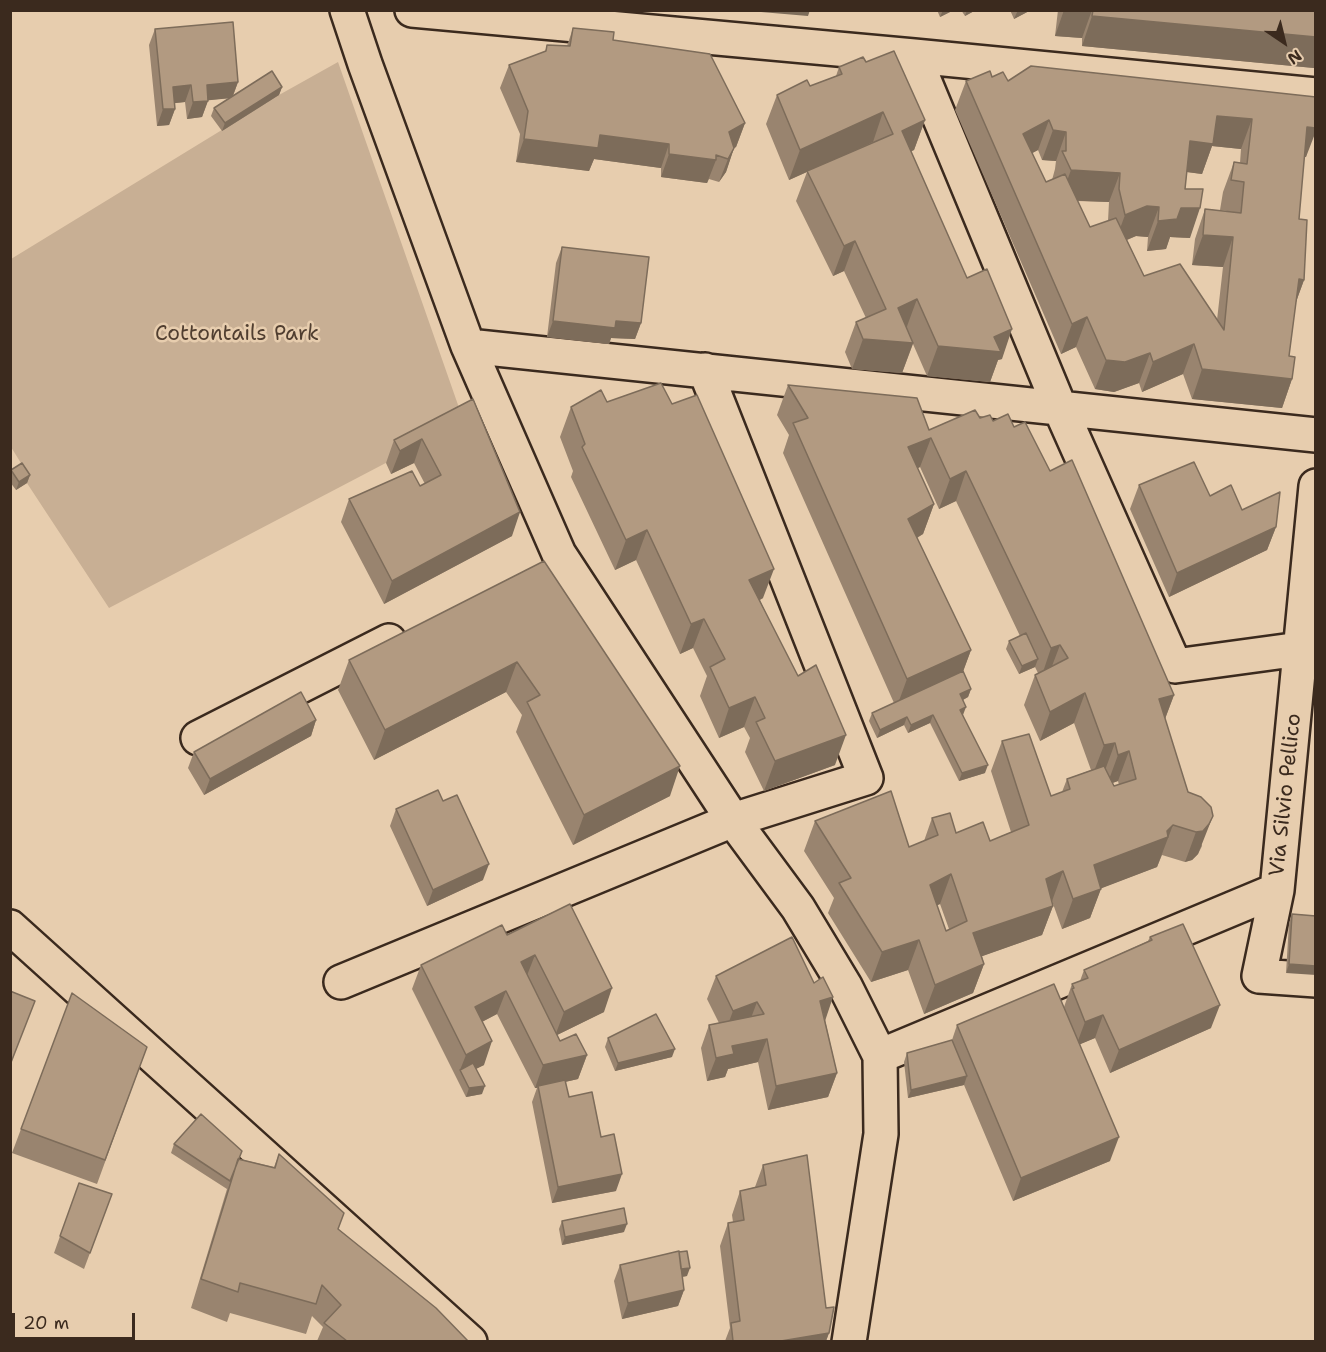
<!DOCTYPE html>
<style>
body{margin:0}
#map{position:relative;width:1326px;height:1352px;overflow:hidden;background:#e7cdae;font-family:"Shantell Sans",sans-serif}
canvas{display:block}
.frame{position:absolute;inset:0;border:12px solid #3b2a1e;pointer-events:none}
.north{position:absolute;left:1254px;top:12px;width:60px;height:60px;-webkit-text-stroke:4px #e7cdae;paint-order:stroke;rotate:145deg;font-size:16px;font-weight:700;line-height:24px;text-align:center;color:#3b2a1e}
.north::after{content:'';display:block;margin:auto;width:21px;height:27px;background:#3b2a1e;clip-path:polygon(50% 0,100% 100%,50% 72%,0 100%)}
.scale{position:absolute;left:12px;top:1313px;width:123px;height:27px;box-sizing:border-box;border:3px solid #3b2a1e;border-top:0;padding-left:8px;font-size:18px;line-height:21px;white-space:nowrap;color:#3b2a1e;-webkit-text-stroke:4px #e7cdae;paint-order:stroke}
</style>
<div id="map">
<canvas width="1326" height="1352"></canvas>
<div class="frame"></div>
<div class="north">N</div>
<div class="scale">20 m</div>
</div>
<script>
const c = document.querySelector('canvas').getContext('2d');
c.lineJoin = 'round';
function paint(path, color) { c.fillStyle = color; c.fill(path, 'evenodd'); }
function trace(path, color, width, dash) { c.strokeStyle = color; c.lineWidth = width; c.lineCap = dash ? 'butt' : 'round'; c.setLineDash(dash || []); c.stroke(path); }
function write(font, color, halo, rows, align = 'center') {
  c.font = font + ' "Shantell Sans",sans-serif'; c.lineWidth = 5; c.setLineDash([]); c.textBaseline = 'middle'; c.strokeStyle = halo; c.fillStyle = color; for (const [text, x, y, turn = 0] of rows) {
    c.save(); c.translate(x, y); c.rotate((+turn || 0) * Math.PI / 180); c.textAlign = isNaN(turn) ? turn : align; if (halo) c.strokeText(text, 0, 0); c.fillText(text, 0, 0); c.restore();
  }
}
paint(new Path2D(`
 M338,62L464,422L109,608L19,471L24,468L11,447V259L279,95Z`), '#c8af94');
const street = new Path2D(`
 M347,10L365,64L468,346L559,554L733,820L798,908L845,986L880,1056L881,1134L849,1342
 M412,10L914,56L1316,95
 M914,56L1060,408L1175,666L1300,649
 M468,346L1316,435
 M198,738L389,641
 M1277,890L1259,976L1316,980
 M10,927L470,1342
 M341,982L733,820L866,778L705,370
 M880,1056L1277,890L1316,486`);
trace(street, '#3b2a1e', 38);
trace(street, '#e7cdae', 33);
paint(new Path2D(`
 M937,10H954L940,17Z
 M961,10H976L965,16Z
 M1010,10H1031L1014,19Z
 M1058,10H1316L1314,68L1082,46V38L1055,36Z
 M573,28L613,40L745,123L736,147L734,148L726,172L719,182L709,179L707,183L661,177V168L594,159L589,171L516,162L520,134L500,88L509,65L545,52L547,45L567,46Z
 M155,29L238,82L233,96L282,87L279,95L222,131L211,116L214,108L229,98L208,100L202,117L187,119L185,102L174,103L175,109L169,125L157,126L149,45Z
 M866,62L925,120L914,150L911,151L1002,359L998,360L990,382L927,376L913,344L902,373L852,369L845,352L856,322L866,318L844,271L833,276L796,201L807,172L789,180L766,124L777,95L810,86L836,76L839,67ZM873,142V143L829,162Z
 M992,77L1008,81L1316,97L1306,157H1304L1299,219L1304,280L1296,302L1289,356L1292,379L1282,408L1192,399L1183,374L1142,392L1139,383L1114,392L1095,389L1076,347L1061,354L955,110L966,81ZM1212,146L1241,149L1240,163L1234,162L1223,192L1220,210L1234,212L1205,209L1195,239L1192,265L1223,267L1217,320L1144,276L1127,240L1136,236L1148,237L1147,251L1166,249L1170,237L1190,238L1185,189L1187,172L1202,174ZM1038,150L1042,160L1056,161L1055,169L1052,180L1046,182L1032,153ZM1077,201L1109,202L1108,221L1090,227Z
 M562,247L641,323L635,339L611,338L609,344L547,337L556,263Z
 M788,385L929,430L980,418L1014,427L1050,471L1174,695L1165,719L1202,846L1198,854L1192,860L1185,862L1162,855L1157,867L1101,888L1090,918L1062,929L1052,901V902L1053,906L1042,935L982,956L984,964L973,993L924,1014L908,970L871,982L828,913L834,898L804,851L815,821L909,847L924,841L932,818L956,833L990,841L1011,832L991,771L1002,741L1051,796L1062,792L1067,779L1091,770L1074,723L1040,741L1024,705L1035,675L1038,673L1035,667L1019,674L1006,649L1009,641L1020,636L956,501L939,509L920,467L917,469L934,504L923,534L917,538L971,650L963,671L971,689L968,697L963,700V715L985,773L959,781L930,723L908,733L904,725L877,738L869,721L872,713L894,703L783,453L789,435L777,415ZM1118,781L1119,785L1114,786L1112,783ZM940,904L949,929L946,931L937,905Z
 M473,399L512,536L384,604L341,522L349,499L420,486L425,484L414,463L391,474L386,463L394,440Z
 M607,402L763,598L760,600L835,765L764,791L745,752L750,738L744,727L719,738L700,696L707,676L693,648L680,654L636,560L615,570L571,477L573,471L560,437L571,407Z
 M11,470L30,475L27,483L16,490L10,482Z
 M1139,485L1210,496L1276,527L1267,550L1169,597L1130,509Z
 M544,561L670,796L573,845L516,732L522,715L506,692L374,760L338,690L349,660Z
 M316,720L311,736L204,795L188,768L194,752Z
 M396,809L483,880L427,906L390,826Z
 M570,904L604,1012L557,1035L560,1041L587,1055L578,1079L565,1082L569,1097L601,1137L616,1191L552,1203L532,1102L537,1088H535L497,1014L482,1022L484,1065L476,1069L482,1094L466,1097L412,989L421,965L507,935Z
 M1292,914L1316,916L1286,973L1289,923Z
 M1150,937L1211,1028L1110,1073L1095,1038L1080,1044L1110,1161L1013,1201L964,1085L908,1098L904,1062L907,1053L952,1040L957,1025L1064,1007L1072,984L1080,981L1084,970L1148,941Z
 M716,976L825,1020L837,1073L828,1097L768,1110L758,1062L728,1069L725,1077L707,1081L701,1048L709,1025L719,1023L707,999Z
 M72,993L147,1047L97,1184L12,1153Z
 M608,1038L672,1057L615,1071L605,1047Z
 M174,1144L274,1167L279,1154L338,1229L468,1341H317L323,1327L312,1316L306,1334L230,1313L227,1322L191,1308L227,1189L171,1153Z
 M763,1165L829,1333L826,1341H725L730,1328L720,1246L728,1223L733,1222L732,1215L740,1191L755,1187Z
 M79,1183L112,1194L84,1269L54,1253Z
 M562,1221L624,1232L562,1245L559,1229Z
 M620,1265L687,1276L682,1277L684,1290L678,1306L622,1319L614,1281Z`), '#99846f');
paint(new Path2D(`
 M762,10H810L808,16L761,12Z
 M943,10H954L940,17Z
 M967,10H976L965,16Z
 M1018,10H1031L1014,19Z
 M1064,10H1092L1082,38L1055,36Z
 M1092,16L1316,37V62L1314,68L1082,46Z
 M238,82L232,98L201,101L207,85Z
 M191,85L185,102L167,104L173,87Z
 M282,87L279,95L222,131L225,123Z
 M208,101L202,117L187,119L193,102Z
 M163,109H175L169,125L157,126Z
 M883,112L873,142L789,180L800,150Z
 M1217,116L1252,119L1241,149L1212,146L1202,174L1179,171L1190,141Z
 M925,120L914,150L891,161L902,131Z
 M1049,120L1038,150L1012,164L1023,134Z
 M745,123L736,147L721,155L729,132Z
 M1307,127L1316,128V131L1306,157H1296Z
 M1053,130L1066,132L1056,161L1042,160Z
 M600,135L669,144L661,168L594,159L589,171L516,162L524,139Z
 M734,148L726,172L719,182L728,159Z
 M669,154L716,160L707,183L661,177Z
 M1071,170L1120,173L1109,202L1060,200Z
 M1147,206L1159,207L1148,237L1136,236L1114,245L1125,215Z
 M1181,208H1200L1190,238L1170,237L1166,249L1147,251L1158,221Z
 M1203,235L1233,237L1223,267L1192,265Z
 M855,241L844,271L833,276L844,246Z
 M1299,279L1304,280L1293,310Z
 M917,299L906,329L898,308Z
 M1087,317L1076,347L1061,354L1072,324Z
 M553,321H616L641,323L635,339L611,338L609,344L547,337Z
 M1012,329L1002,359L998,360L990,382L927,376L938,346L994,337Z
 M863,339L913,343L902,373L852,369Z
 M1194,344L1183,374L1142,392L1153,362Z
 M1150,353L1139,383L1114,392L1095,389L1106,360Z
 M1202,369L1292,379L1282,408L1192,399Z
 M931,438L920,467L897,477L908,447Z
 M422,439L414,463L391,474L400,451Z
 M966,471L956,501L939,509L950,479Z
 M30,475L27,483L16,490L19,482Z
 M934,504L923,534L897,549L908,519Z
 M520,512L512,536L384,604L392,581Z
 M1276,527L1267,550L1169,597L1177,573Z
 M647,530L636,560L615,570L626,540Z
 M774,569L763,598L739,610L749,580Z
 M704,619L693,648L680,654L691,624Z
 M1060,645L1049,674L1041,678L1051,648Z
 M971,650L960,680L896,709L907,679Z
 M1038,659L1035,667L1019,674L1022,666Z
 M517,662L506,692L374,760L385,730Z
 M971,689L968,697L957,703L960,694Z
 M1085,693L1074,723L1040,741L1050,712Z
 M1174,695L1163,724L1159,699Z
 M755,697L744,727L719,738L729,708Z
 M966,707L963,715L960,710Z
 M933,715L930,723L908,733L911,725Z
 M907,717L904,725L877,738L880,730Z
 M316,720L311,736L204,795L210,779Z
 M846,735L835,765L764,791L775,761Z
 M1115,743L1104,773L1093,774L1104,745Z
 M1129,751L1118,781L1107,785L1118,755Z
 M988,765L985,773L959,781L962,773Z
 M680,766L670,796L573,845L584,815Z
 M1213,816L1198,854L1192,860L1185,862L1196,832Z
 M1173,825L1157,867L1084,895L1094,865L1167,831Z
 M489,864L483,880L427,906L433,890Z
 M1063,871L1052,901L1035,908L1046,879Z
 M951,874L940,904L919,914L930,885Z
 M1101,889L1090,918L1062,929L1073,899Z
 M1053,906L1042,935L963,963L973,933Z
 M919,940L908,970L871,982L882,952Z
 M535,955L526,978L521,962Z
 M984,964L973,993L924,1014L935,985Z
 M1289,964L1316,966V975L1286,973Z
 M612,988L604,1012L555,1036L564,1012Z
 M506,991L497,1014L466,1030L475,1007Z
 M833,997L825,1021L820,1001Z
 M757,1002L748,1026L724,1035L733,1011Z
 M1220,1005L1211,1028L1110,1073L1119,1050Z
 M1103,1015L1095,1038L1076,1046L1085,1022Z
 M767,1039L758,1062L728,1069L725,1077L707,1081L716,1058L732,1046Z
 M492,1041L484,1065L463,1075L460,1070L466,1055Z
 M675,1049L672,1057L615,1071L618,1063Z
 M587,1055L578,1079L538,1088V1086L537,1088H535L543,1065Z
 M837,1073L828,1097L768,1110L776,1086Z
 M967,1076L964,1085L908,1098L911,1090Z
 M485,1086L482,1094L466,1097L469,1088Z
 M1119,1137L1110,1161L1013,1201L1021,1178Z
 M622,1174L616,1191L552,1203L558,1187Z
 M627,1224L624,1232L562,1245L565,1237Z
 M690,1268L687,1276L674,1278L677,1269Z
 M684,1290L678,1306L622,1319L628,1303Z
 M829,1333L826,1341H781Z`), '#7d6c5a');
const building = new Path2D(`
 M1093,10H1316V37L1092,16Z
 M233,22L238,82L207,85L208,101L193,102L191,85L173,87L175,109H163L155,29Z
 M573,28L614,32L613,40L710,54L745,123L729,132L734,148L728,159L716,155V160L669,154V144L600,135L598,148L524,139L528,111L509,65L546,51L547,45L570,46Z
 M894,51L925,120L902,131L967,278L987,269L1012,329L994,337L1001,352L938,346L917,299L898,308L913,343L863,339L856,322L886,309L855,241L844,246L807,171L893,134L883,112L800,150L777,95L807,80L810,86L842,74L839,67L863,57L866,62Z
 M1031,66L1316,97V128L1307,127L1299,219L1307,220L1304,280L1299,279L1289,356L1295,357L1292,379L1202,369L1194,344L1153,362L1150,353L1125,362L1106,360L1087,317L1072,324L966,81L990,71L992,77L1003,72L1008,81ZM1217,116L1252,119L1247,164L1234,162L1231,180L1244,182L1241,213L1205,209L1203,235L1233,237L1224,330L1180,264L1144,276L1116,218L1090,227L1065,174L1046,182L1023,134L1049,120L1053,130L1066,132V151H1062L1071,170L1120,173L1119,189L1125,215L1147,206L1159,207L1158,221L1177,219L1181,208H1200L1203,189H1185L1190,141L1213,144Z
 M272,71L282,87L225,123L214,108Z
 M562,247L649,257L641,323L616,321L615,328L553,321Z
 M661,383L672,404L697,395L774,569L749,580L798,676L816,665L846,735L775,761L756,722L765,718L755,697L729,708L710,667L725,659L704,619L691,624L647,530L626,540L582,447L585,444L571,407L601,390L607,402Z
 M788,385L917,398L929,430L975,410L980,418L990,415L993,421L1008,414L1014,427L1025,422L1050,471L1072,460L1174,695L1159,699L1188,792L1201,797L1211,807L1213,816L1209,824L1203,831L1196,832L1173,825L1167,831L1168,837L1094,865L1101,889L1073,899L1063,871L1046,879L1053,906L973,933L984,964L935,985L919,940L882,952L839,883L851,878L815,821L891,791L909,847L938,835L932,818L950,813L956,833L983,822L990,841L1002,836L1029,825L1002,741L1029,734L1051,796L1070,789L1067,779L1104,766L1114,786L1136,779L1129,751L1118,755L1115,743L1104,745L1085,693L1050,712L1035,675L1068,658L1060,645L1051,648L966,471L950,479L931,438L908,447L934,504L908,519L971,650L907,679L793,423L808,418ZM951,874L967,921L946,931L930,885Z
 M473,399L520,512L392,581L349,499L412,471L420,486L441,475L422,439L400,451L394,440Z
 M1194,462L1210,496L1231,485L1242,510L1280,492L1276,527L1177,573L1139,485Z
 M22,463L30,475L19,482L11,470Z
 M544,561L680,766L584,815L527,702L540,695L517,662L385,730L349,660Z
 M1026,633L1038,659L1022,666L1009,641Z
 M963,671L971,689L960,694L966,707L960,710L988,765L962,773L933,715L911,725L907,717L880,730L872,713Z
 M301,692L316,720L210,779L194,752Z
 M438,790L443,801L457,795L489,864L433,890L396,809Z
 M570,904L612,988L564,1012L535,955L521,962L560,1041L576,1034L587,1055L543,1065L506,991L475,1007L492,1041L466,1055L421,965L502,925L507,935Z
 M1292,914L1316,916V966L1289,964Z
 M1183,924L1220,1005L1119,1050L1103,1015L1085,1022L1072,989L1074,988L1072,984L1088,978L1084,970L1152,940L1150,937Z
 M792,937L814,983L823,977L833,997L820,1001L837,1073L776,1086L767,1039L732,1046L734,1054L716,1058L709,1025L764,1014L757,1002L733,1011L716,976Z
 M1054,984L1119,1137L1021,1178L957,1025Z
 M10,991L35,1001L10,1065Z
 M72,993L147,1047L105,1160L21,1129Z
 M656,1014L675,1049L618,1063L608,1038Z
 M952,1040L967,1076L911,1090L907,1053Z
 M473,1063L485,1086L469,1088L460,1070Z
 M565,1080L569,1097L592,1092L601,1137L614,1134L622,1174L558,1187L538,1086Z
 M201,1114L242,1151L230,1181L174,1144Z
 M279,1154L344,1213L338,1229L436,1308L468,1341H347L324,1323L341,1305L322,1285L316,1304L240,1283L238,1292L201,1279L238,1159L275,1168Z
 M807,1155L826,1308L834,1307L829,1333L781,1341H733L731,1323L740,1321L728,1223L744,1220L740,1191L766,1185L763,1165Z
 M79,1183L112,1194L90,1253L60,1236Z
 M624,1208L627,1224L565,1237L562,1221Z
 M679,1251L684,1290L628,1303L620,1265Z
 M687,1251L690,1268L681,1269L679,1252Z`);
paint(building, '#b29a81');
trace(building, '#7d6c5a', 1.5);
write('21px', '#503e30', '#e7cdae', [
 ["Cottontails Park",237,335]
]);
write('21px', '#3b2a1e', '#e7cdae', [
 ["Via Silvio Pellico",1286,795,-84]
]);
</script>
